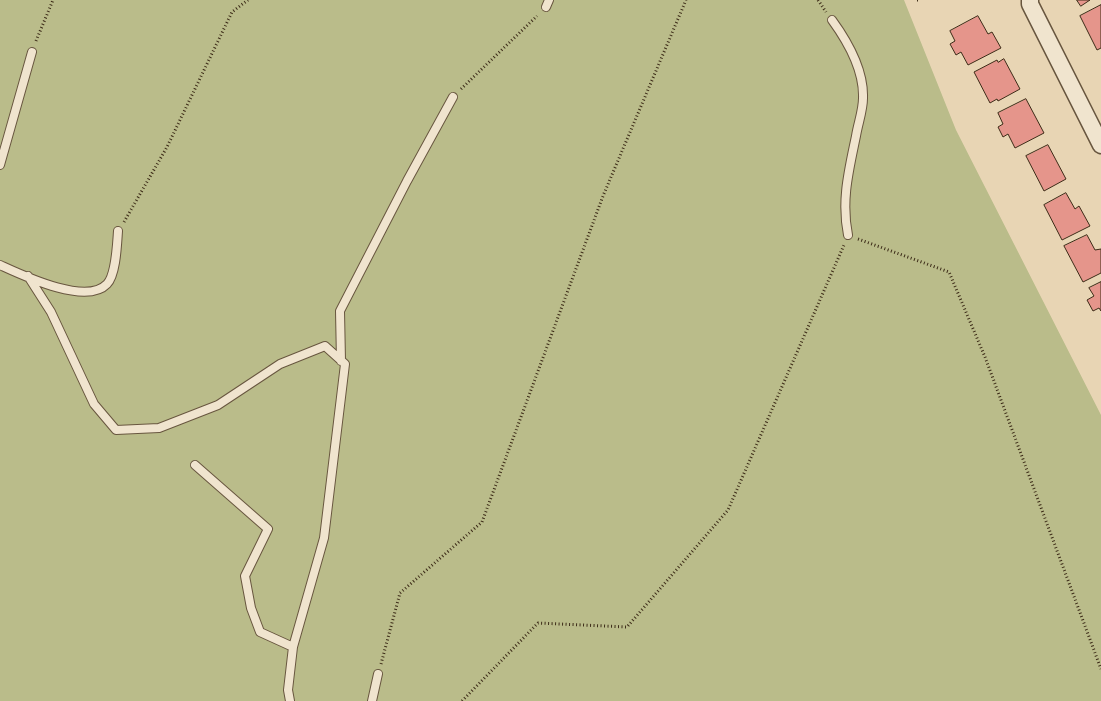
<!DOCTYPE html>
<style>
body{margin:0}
canvas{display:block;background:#e8d5b4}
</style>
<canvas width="1101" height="701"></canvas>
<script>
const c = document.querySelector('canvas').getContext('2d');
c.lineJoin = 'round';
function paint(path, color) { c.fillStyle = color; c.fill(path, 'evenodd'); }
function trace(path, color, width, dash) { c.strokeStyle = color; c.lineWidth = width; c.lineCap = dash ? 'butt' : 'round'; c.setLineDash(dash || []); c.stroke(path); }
paint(new Path2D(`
 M0,0H904L956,130L1101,415V701H0Z`), '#babc8a');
const building = new Path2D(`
 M1077,0H1090L1081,6Z
 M1101,5V48L1097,50L1080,16Z
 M978,16L988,34L992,32L1001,48L968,65L961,52L956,55L950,44L955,41L950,31Z
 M1004,59L1020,89L998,101L997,99L990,103L974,72L997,60L998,62Z
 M1026,99L1044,133L1015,148L1008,134L1003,137L998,127L1003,124L998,113Z
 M1048,145L1066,179L1044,191L1026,156Z
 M1066,193L1075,209L1079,206L1090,226L1062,240L1044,205Z
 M1087,235L1095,250L1101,249V273L1083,282L1064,246Z
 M1101,282V311L1099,308L1093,311L1087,300L1094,296L1089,288Z`);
paint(building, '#e5958b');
trace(building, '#3d2c18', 1);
const service = new Path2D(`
 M546,7L549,0
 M832,20C848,42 864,70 863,98C863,111 858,123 856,136C849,170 841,200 848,235
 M0,165L32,52
 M0,265C22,275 86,306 107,284C116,275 117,245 118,231
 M28,276L51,312L94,404L116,430L159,428L218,405L280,364L325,346L345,364L324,538L293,647L288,690L290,701
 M341,361L340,311L407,181L453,97
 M195,465L268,529L245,576L251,608L260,632L293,647
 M372,701L378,674`);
const minor = new Path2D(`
 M1030,0V4L1101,145`);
trace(service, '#68563f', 10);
trace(minor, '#68563f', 19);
trace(new Path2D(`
 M818,0L826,12
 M917,0H918
 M36,41L53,0
 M461,89L537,16
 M124,222L167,147L232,12L248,0
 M858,239L949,272L985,357L1101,669
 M381,664L400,593L482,522L603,196L686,0
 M462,701L538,623L627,627L728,510L844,245`), '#3d2c18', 3, [1, 2.5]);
trace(service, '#f0e4ce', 8);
trace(minor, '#f0e4ce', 16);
</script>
